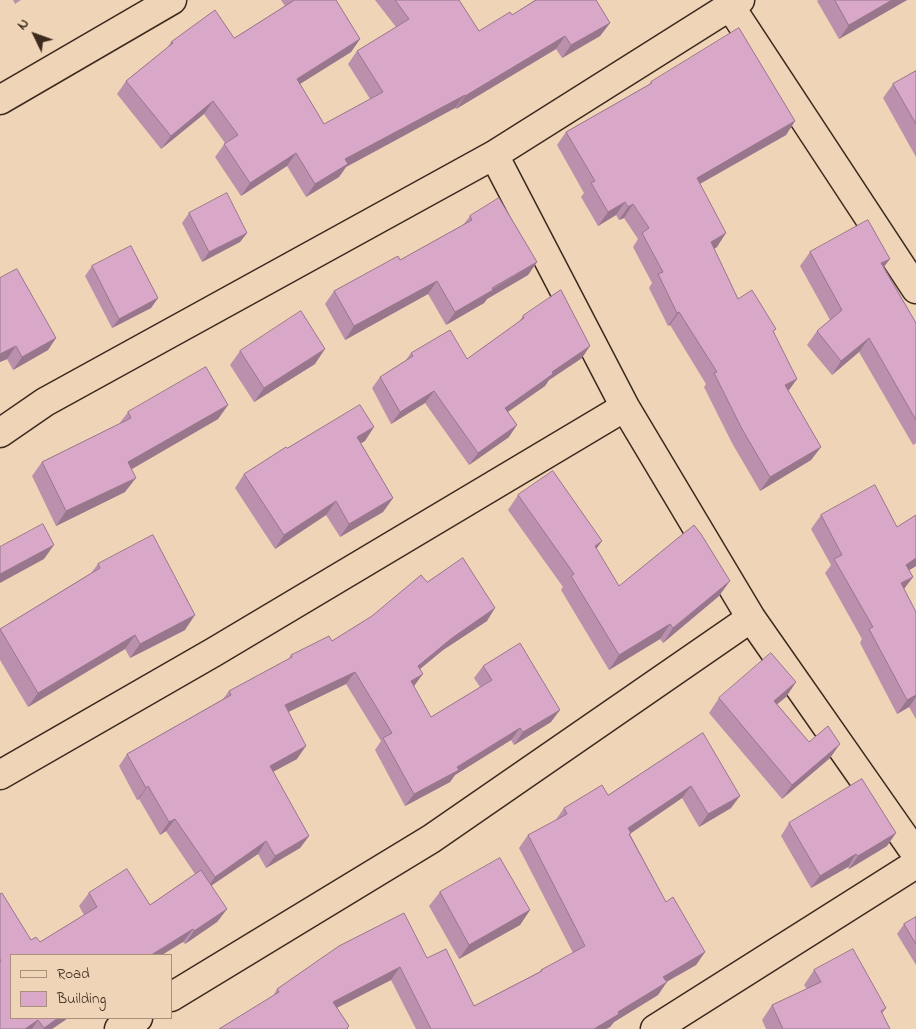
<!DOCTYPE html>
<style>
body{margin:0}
#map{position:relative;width:916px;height:1029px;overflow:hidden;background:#f0d4b7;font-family:"Indie Flower",sans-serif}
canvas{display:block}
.legend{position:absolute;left:10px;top:954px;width:162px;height:65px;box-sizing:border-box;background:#f0d4b7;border:1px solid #a8907a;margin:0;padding:6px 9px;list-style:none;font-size:15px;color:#3b2a1e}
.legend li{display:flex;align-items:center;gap:10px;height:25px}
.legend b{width:25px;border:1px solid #a8907a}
.north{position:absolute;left:10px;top:10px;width:50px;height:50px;-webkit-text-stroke:4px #f0d4b7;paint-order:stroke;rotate:312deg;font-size:14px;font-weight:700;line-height:20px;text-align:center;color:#3b2a1e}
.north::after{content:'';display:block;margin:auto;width:18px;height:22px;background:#3b2a1e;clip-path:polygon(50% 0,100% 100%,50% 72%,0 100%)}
</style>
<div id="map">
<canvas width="916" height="1029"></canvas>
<ul class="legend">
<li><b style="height:6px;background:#f0d4b7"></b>Road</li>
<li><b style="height:14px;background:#d9a8c8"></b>Building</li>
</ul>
<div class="north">N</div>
</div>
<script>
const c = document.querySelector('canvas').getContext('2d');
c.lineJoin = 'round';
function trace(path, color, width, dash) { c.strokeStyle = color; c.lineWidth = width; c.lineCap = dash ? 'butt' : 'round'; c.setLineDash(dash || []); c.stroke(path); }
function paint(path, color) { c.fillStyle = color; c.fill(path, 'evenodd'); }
const minor = new Path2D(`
 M730,6L916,289
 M0,100L172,0
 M494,155L625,407L751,618L916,854
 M0,433L45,402L494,155L740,0
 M0,775L214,652L625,407
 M171,997L431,839L751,618
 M119,1029L138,1018
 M655,1029L916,864`);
trace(minor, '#3b2a1e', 31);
trace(minor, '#f0d4b7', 28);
paint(new Path2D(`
 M13,0H21L15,4Z
 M281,0H336L360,39L351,52L300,84L324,124L370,99L348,64L357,51L396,27L375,0H459L479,31L512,15L535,0H596L610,23L600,36L562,58L556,49L456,109L455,108L346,167L339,177L306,197L287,166L241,196L215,157L225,143L204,114L161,149L117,94L126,81L167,48L171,42L234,38L285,6Z
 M818,0H907L839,39L817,1Z
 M916,71V157L883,98L893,84Z
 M651,82L795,121L786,135L700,184L717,247L714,249L738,299L774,332L788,391L821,447L811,460L760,491L732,443L704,387L706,384L670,325L668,326L649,288L652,283L633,247L638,239L624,218L619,220L616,215L598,226L581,197L584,193L557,145L566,132L648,85Z
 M189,213L247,233L240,242L202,262L182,223Z
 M470,216L537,262L528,275L487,299L484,303L446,325L428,294L345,340L325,304L334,291L400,260L463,225Z
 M810,252L884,267L916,323V443L913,445L859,352L832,375L807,345L817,331L830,320L800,266Z
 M92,266L158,298L151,308L112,328L85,276Z
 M0,278L56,338L48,350L13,370L7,359L0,362Z
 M523,316L582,358L549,380L545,386L508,412L509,437L469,465L425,403L391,424L372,388L380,377L406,360L411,353L467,359L518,323Z
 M240,351L315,364L254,402L230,365Z
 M228,405L218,419L132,469L125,492L56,526L32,476L42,462L119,424L128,412Z
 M365,441L361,443L393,498L383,512L340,537L326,515L275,549L235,488L244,474L287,448Z
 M518,495L596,549L619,586L719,596L663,643L660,639L609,670L561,590L563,587L508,510Z
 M821,515L897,527L916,515V566L909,570L913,577L904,589L916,612V719L909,707L897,714L860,643L862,639L825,573L831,565L811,529Z
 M98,564L185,630L130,658L125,649L28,707L0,660V629L91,573Z
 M427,582L487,621L443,650L420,669L414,687L431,717L480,687L474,678L483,666L551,722L514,745L511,740L455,775L450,782L405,806L375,750L381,741L346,684L288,712L297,759L273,772L309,836L300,848L266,868L258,854L211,886L227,909L217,922L185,944L183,942L11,955L68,1018L52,1029H0V894L31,940L40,942L84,915L79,906L89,893L150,905L195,874L166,831L160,835L139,799L137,800L119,766L127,754L223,699L229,691L288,660L291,655L332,641Z
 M796,682L786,697L777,704L809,742L830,758L782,799L709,713L719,698Z
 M703,733L731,808L699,827L682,798L630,834L666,902L705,952L696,965L666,982L658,995L614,1022L610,1027L606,1029H416L391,980L337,1008L349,1026L348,1028L273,996L277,989L427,958L474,1006L539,972L541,970L573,953L519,848L528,835L555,821L564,808L608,795Z
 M789,823L887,846L849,869L848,867L811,888L781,836Z
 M440,892L530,910L520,925L459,959L429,906Z
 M916,917V965L897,934L904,924Z
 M814,970L886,1008L882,1014L890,1029H766L762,1020L772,1005L807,989L804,985Z`), '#bb90ac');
paint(new Path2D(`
 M892,0H907L839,39L849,25Z
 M610,23L600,36L562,58L571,45Z
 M565,36L556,49L456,109L465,96Z
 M360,39L351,52L287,92L297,79Z
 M465,95L455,108L346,167L339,177L306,197L315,184L345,159Z
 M213,101L204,114L161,149L171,136Z
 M795,121L786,135L687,191L697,178Z
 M296,153L287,166L241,196L250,183Z
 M625,202L616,215L598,226L608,212Z
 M633,204L624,218L619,220L628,207Z
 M247,233L240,242L202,262L209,252Z
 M726,233L717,247L701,256L711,242Z
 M890,259L880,272L881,263Z
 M537,262L528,275L487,299L484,303L446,325L455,312Z
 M437,281L428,294L345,340L354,326Z
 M158,298L151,308L112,328L119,319Z
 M679,312L670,325L668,326L677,313Z
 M56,338L48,350L13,370L22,357Z
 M869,338L859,352L832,375L841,361Z
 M16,346L7,359L0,362V354Z
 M590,346L582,358L549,380L545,386L496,420L505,408L552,372Z
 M325,349L315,364L254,402L264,388Z
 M797,379L787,393L785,385Z
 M434,391L425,403L391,424L400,412Z
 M228,405L218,419L118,477L128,462Z
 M517,425L509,437L469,465L478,453Z
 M374,427L365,441L348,451L357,437Z
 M821,447L811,460L760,491L770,477Z
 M136,478L125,492L56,526L66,511Z
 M393,498L383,512L340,537L349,524Z
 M336,501L326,515L275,549L284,535Z
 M602,541L592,555L595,546Z
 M54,545L44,559L0,583V574Z
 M916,558V566L896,578L906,565Z
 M913,577L903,590L901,583Z
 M730,581L719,596L663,643L673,628Z
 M495,608L487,621L443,650L409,678L418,666L452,638Z
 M195,615L185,630L130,658L140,644Z
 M670,624L660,639L609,670L619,655Z
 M135,635L125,649L28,707L38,693Z
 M355,672L346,684L276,718L285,705Z
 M423,674L414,686L411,681Z
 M796,682L786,697L764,715L774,701Z
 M916,695V697L909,707L897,714L907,700Z
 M560,710L551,722L514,745L523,732Z
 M520,728L511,740L455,775L450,782L405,806L414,794Z
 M840,744L830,758L782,799L792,785Z
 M306,746L297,759L261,778L270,766Z
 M148,786L139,799L137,800L146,788Z
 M691,786L682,798L631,833L622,845L628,828Z
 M740,796L731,808L699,827L708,814Z
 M175,819L166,831L160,835L169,822Z
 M896,833L887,846L849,869L858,856Z
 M309,836L300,848L266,868L275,856Z
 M266,841L258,854L206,889L215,877Z
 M856,854L848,867L811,888L820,876Z
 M227,909L217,922L185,944L194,931Z
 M530,910L520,925L459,959L469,945Z
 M193,929L183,942L162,955H151Z
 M705,952L696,965L654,989L663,977Z
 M400,967L391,980L324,1014L333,1002Z
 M667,982L658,995L614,1022L610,1027L606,1029H594L618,1012Z
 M58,1018H68L52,1029H43Z
 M38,1020L32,1029H25Z`), '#98768c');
const building = new Path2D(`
 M295,0H336L360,39L297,79L324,124L383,92L357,51L409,19L395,0H459L479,31L510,12L512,15L536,0H596L610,23L571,45L565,36L465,96V95L345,159L348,164L315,184L296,153L250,183L224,144L238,135L213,101L171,136L126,81L173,43L171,42L215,10L234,38Z
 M835,0H892L849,25Z
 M739,28L795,121L697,178L726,233L711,242L738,299L752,290L776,329L773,331L797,379L785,385L821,447L770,477L742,429L714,373L717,372L679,312L677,313L658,274L663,272L642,233L649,228L633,204L628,207L625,202L608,212L591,183L595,181L566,132L652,83L651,82Z
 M916,71V124L893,84Z
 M227,193L247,233L209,252L189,213Z
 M499,198L537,262L492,288L493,290L455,312L437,281L354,326L334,291L398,256L400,260L472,220L470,216Z
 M868,220L890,259L881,263L916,323V420L869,338L841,361L817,331L842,310L810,252Z
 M131,246L158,298L119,319L92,266Z
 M17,269L56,338L22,357L16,346L0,354V278Z
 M561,290L590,346L552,372L553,374L505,408L517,425L478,453L434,391L400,412L380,377L413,356L411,353L450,330L467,359L524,318L523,316Z
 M301,311L325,349L264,388L240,351Z
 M206,367L228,405L128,462L136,478L66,511L42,462L131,418L128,412Z
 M360,405L374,427L357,437L393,498L349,524L336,501L284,535L244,474L286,447L287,448Z
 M553,471L602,541L595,546L619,586L694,525L701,534L730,581L673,628L670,624L619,655L571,576L574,574L518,495Z
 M875,485L897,527L916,515V558L906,565L913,577L901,583L916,612V695L907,700L869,629L873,627L834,559L842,555L821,515Z
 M43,524L54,545L0,574V547Z
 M153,535L195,615L140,644L135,635L38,693L0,629L100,568L98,564Z
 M463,558L495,608L452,638L418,666L423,674L411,681L431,717L492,680L483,666L520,643L560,710L523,732L520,728L457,767L459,770L414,794L383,738L392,733L355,672L285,705L306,746L270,766L309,836L275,856L266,841L215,877L175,819L169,822L148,786L146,788L127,754L231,695L229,691L292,657L291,655L329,636L332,641L372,616L421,575L427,582Z
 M771,653L796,682L774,701L809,742L828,726L840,744L792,785L719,698Z
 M703,733L740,796L708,814L691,786L628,828L631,833L629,834L666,902L673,897L705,952L663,977L667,982L618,1012L619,1014L594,1029H431L400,967L333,1002L349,1026L347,1028L348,1029H219L279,992L277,989L339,946L404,913L427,958L446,949L474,1006L542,971L541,970L585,946L528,835L567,814L564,808L602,785L608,795Z
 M862,779L896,833L858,856L856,854L820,876L789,823Z
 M500,858L530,910L469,945L440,892Z
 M127,869L150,905L201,870L227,909L194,931L193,929L151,955H11V1018H58L44,1028L38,1020L25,1029H0V962L1,961L0,959V894L2,893L31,940L36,937L40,942L97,907L89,893Z
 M916,917V944L904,924Z
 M853,949L886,1008L881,1011L890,1029H783L772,1005L821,982L814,970Z`);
paint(building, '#d9a8c8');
trace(building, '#98768c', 1);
</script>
